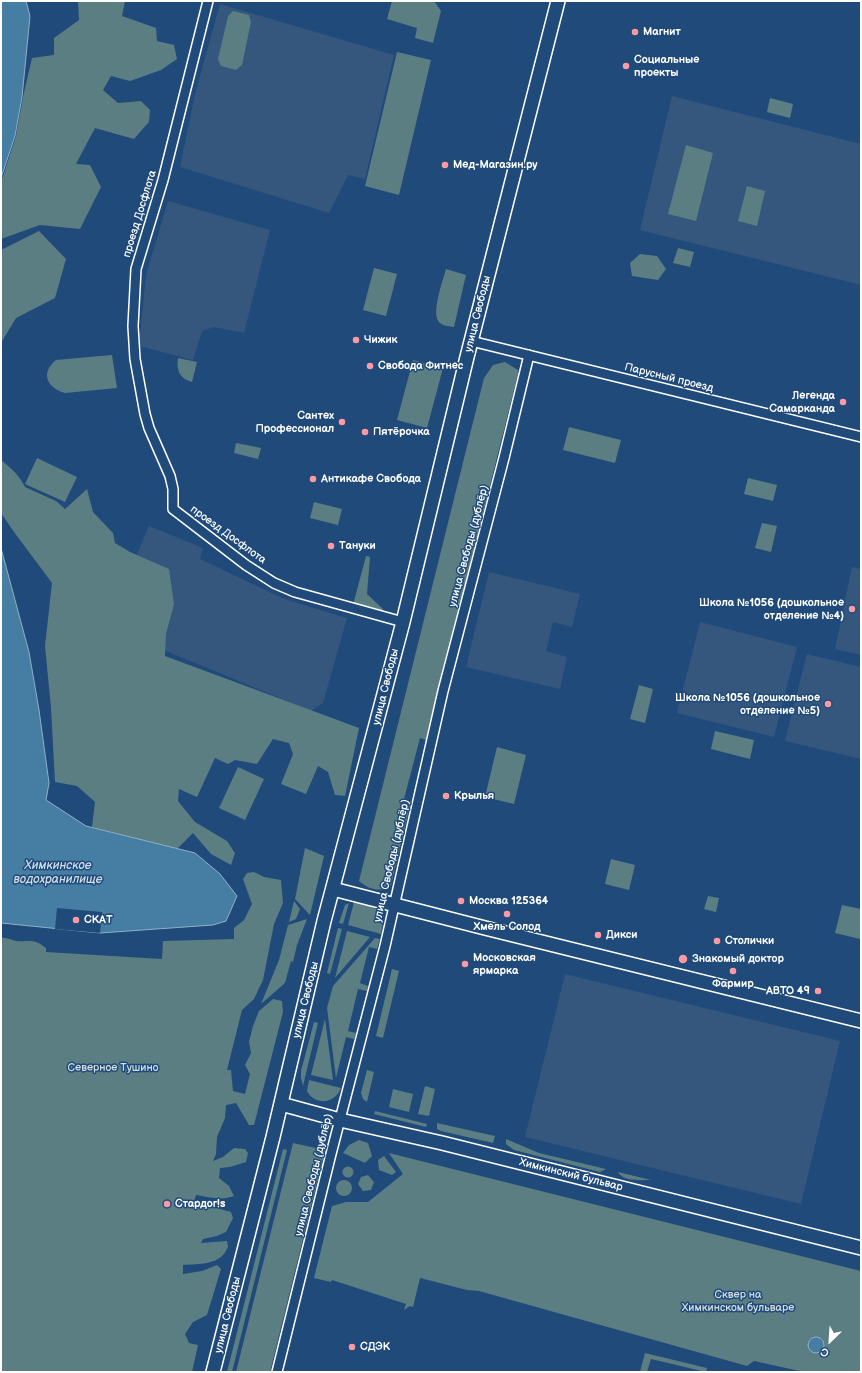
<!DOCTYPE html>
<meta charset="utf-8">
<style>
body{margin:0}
#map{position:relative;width:862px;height:1373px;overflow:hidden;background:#1f4a7a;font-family:"Balsamiq Sans",sans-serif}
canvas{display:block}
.frame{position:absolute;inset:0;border:2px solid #fff;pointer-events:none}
.north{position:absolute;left:810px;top:1321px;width:40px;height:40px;-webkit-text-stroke:3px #1f4a7a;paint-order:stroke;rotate:205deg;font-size:11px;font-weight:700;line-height:16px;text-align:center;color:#fff}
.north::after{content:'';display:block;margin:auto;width:14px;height:18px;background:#fff;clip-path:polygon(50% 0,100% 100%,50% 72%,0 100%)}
</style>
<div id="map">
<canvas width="862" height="1373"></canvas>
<div class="frame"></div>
<div class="north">С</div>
</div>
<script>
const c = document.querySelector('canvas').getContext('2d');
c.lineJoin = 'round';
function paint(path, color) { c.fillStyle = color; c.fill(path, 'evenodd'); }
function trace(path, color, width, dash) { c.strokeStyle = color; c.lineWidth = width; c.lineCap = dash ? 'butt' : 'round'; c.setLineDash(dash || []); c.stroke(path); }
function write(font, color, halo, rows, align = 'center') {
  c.font = font + ' "Balsamiq Sans",sans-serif'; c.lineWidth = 3; c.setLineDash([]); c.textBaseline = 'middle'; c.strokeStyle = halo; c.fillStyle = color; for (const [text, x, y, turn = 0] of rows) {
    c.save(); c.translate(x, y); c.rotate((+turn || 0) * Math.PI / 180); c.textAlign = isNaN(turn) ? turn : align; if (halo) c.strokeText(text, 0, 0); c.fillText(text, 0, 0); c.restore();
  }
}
paint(new Path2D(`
 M220,4L394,55L365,179L348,175L329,213L180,167L195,94Z
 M672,96L861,144V285L640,230Z
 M168,201L270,230L244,333L214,327L202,331L193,360L139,346L146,275Z
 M149,526L203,548L200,559L278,596L291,601L347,618L323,703L311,711L106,626Z
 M852,567L861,569V655L835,649Z
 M489,572L580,594L572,627L553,622L546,651L567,657L560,689L466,667Z
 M700,622L797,647L774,737L677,713Z
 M807,654L861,667V759L785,741Z
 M565,974L840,1041L801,1204L525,1137Z`), '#35577e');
paint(new Path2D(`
 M78,1H125L122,16L156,28L157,41L174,45L177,59L161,70L130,81L111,76L103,90L118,103L141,101L150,110L149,122L134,139L95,128L76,164L90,165L101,187L80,229L40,225L1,239V179L3,176L16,136L23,97L32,58L54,55V38L79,20Z
 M392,1H434L441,11L433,43L415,38L417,28L387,19Z
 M233,11L249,15L251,22L242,65L236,70L221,66L218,59L228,16Z
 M397,52L431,60L399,195L365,186Z
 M770,98L793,104L790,118L767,112Z
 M686,145L713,153L696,221L668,214Z
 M747,186L765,191L757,226L738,221Z
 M39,231L66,259L55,298L16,318L1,343V250Z
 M678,248L694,252L690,267L673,263Z
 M640,254L657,256L666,269L658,280L632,276L630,263Z
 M374,268L397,274L386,316L363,310Z
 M446,269L466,275L454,327C449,326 442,326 439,322C431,313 443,280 446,269Z
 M112,355L117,388L65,393C47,388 40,373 56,360Z
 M178,358L197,362L192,382C180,379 176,370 178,358Z
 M413,360L443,368L427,428L397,420Z
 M505,362L518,370V374L426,740L420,738L404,799L411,801L391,885L387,889C374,891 368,888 359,881L484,378L493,365Z
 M569,427L621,440L615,463L563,450Z
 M236,443L261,448L258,459L234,453Z
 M37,458L77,477L65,502L25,484Z
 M1,460C11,468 19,475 25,487L56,501L65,509L87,489L93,512L113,533L115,543L130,552L169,569L174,604L166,634L165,656L359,728L345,796L335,795L328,772L318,766L306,794L281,784L293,754L289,743L273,739L257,764L235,760L228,764L215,758L197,797L179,789L178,801L195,822L227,841L235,853L231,865L211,854L193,833L177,849L92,827L95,802L77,786L55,782L51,708L45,646L52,583L14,532L1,513Z
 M748,478L777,485L773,501L744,494Z
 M314,502L342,509L338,525L310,518Z
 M762,523L777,526L771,552L755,548Z
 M366,556L370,557L367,594L383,609L382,612L353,605Z
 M639,685L653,689L645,723L630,719Z
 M715,731L754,740L750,759L711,749Z
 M497,747L526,755L514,804L485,797Z
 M238,767L264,779L245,820L219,808Z
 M305,848L324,856L310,915L295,899Z
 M611,859L635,865L629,890L605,884Z
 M254,872L264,877L281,880L283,903L274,924L263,980L254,999L242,1010L227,1070H231L233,1091L245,1094L250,1074L245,1065L251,1053L249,1042L253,1026L259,1011L273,999L282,1001L283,1012L254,1125H249L236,1103L226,1105L225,1118L217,1137L216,1154L213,1161L223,1157L234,1148L245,1149L248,1153L246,1162L230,1167L220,1168L219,1178L229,1186L234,1196C221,1201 209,1197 196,1195L194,1202L231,1212L233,1218L226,1232L217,1236L203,1239L201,1243L227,1241L228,1247C227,1249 225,1253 223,1255C214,1265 195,1264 183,1265V1274L202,1271L217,1265L221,1269L207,1315L193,1322L185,1334L189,1343L198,1345L192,1372H1V938C7,937 11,940 16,941C31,942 33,938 46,948V952L162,959L163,941L234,939V928L244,920L252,904L243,879L247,873Z
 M708,896L719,898L716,912L704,909Z
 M294,901L300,909L296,919L289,922Z
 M354,902C374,907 387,908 381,934L348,925Z
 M349,903L343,924L339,923L345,905Z
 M842,905L861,909L860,939L835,933Z
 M307,919L297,945L293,962L291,961L285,983L261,1004L279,960L288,925Z
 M338,928L342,929L330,974L327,973Z
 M347,931L370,937L335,978Z
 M375,938L380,939L377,949L369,947L360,983L368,986L367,991L358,989L348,1031L356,1033L354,1039L346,1037L336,1078L327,1008L333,986Z
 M392,969L399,971L383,1038L376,1036Z
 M325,1019L333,1080L311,1075Z
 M314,1022L318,1023L303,1086L301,1078V1071Z
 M367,1070L374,1072L367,1102L363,1099L361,1093Z
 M309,1080L341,1088C335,1104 315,1106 307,1091Z
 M425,1086L435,1089L429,1116L418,1114Z
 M393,1089L413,1094L409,1112L389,1107Z
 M375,1111L427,1124L426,1127L374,1114Z
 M437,1123L495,1136L493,1143L441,1131L437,1129Z
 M506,1139L539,1153L606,1169L600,1172L514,1150L506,1144Z
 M359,1140L368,1143L372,1156L365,1163L343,1153L349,1145Z
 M293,1143L325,1150L270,1372H236Z
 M283,1149L287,1150L232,1372H227Z
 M389,1153L861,1271V1372H804L754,1361L747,1366L479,1291L467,1290L420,1278L413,1307L410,1306L404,1310L406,1304L332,1280L331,1282L314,1278L332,1206L346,1202H368L403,1174Z
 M384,1156L396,1172L392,1175L379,1170L378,1160Z
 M342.5 1172a5.5 5.5 0 1 1 11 0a5.5 5.5 0 1 1-11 0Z
 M618,1172L651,1180C642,1180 623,1182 618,1172Z
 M368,1175L374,1182L371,1190L363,1191L358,1184L361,1177Z
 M336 1188a8 8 0 1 1 16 0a8 8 0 1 1-16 0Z
 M645,1353L707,1368L706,1372L651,1359L647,1372H640Z`), '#5b7e83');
const water = new Path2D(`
 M1,1H26L30,16L22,97L15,136L1,178Z
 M1,548L29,652L39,710L49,783L46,800L86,826L195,853L220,874L237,896L226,921L213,925L100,933L1,923Z
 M808 1345a8 8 0 1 1 16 0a8 8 0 1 1-16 0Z`);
paint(water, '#467da2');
trace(water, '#90b1c7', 1);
paint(new Path2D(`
 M57,908L102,912L100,933L55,929Z`), '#1f4a7a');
const street = new Path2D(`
 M208,1L163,180L136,269L133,326L135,359L145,414L149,428L170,476L173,489V509L246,565L274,583L295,592L403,622
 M471,341L861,437
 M277,1372L331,1154L385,946L443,691L504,458L529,355`);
const secondary = new Path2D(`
 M333,889L485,928L861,1021
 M281,1104L340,1120L442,1143L861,1248
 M213,1372L273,1137L324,921L403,622L467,357L558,1`);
trace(street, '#fff', 12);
trace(secondary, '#fff', 16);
trace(street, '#1f4a7a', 9);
trace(secondary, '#1f4a7a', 13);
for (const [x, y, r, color] of [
 [635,32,4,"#ff9aa2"],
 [626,66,4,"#ff9aa2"],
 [445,165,4,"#ff9aa2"],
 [356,340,4,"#ff9aa2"],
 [370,366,4,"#ff9aa2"],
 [843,402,4,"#ff9aa2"],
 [342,422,4,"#ff9aa2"],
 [365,432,4,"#ff9aa2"],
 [313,479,4,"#ff9aa2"],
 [331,546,4,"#ff9aa2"],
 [852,609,4,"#ff9aa2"],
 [828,704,4,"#ff9aa2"],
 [446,796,4,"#ff9aa2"],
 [461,901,4,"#ff9aa2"],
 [507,914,4,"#ff9aa2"],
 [76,920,4,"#ff9aa2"],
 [598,935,4,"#ff9aa2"],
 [717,941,4,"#ff9aa2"],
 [683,959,5,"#ff9aa2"],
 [465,964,4,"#ff9aa2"],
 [733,971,4,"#ff9aa2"],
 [818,991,4,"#ff9aa2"],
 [167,1204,4,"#ff9aa2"],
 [352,1347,4,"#ff9aa2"]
]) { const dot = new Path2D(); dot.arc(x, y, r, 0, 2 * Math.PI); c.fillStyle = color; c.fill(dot); trace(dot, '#1f4a7a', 1.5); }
write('bold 11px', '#fff', '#1f4a7a', [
 ["Магнит",643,32],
 ["Социальные",634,60],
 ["проекты",634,73],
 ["Мед-Магазин.ру",453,165],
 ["Чижик",364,340],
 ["Свобода Фитнес",378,366],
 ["Легенда",835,396,"right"],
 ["Самарканда",835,409,"right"],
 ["Сантех",334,416,"right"],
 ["Профессионал",334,429,"right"],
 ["Пятёрочка",373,432],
 ["Антикафе Свобода",321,479],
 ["Тануки",339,546],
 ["Школа №1056 (дошкольное",844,603,"right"],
 ["отделение №4)",844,616,"right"],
 ["Школа №1056 (дошкольное",820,698,"right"],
 ["отделение №5)",820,711,"right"],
 ["Крылья",454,796],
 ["Москва 125364",469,901],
 ["СКАТ",84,920],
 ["Хмель Солод",507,927,"center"],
 ["Дикси",606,935],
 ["Столички",725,941],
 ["Московская",473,958],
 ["ярмарка",473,971],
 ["Знакомый доктор",692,959],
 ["Фармир",733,984,"center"],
 ["АВТО 49",810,991,"right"],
 ["Стардог!s",175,1204],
 ["СДЭК",360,1347]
], 'left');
write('11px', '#fff', '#1f4a7a', [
 ["проезд Досфлота",140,214,-73],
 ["улица Свободы",478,314,-76],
 ["Парусный проезд",669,378,14],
 ["проезд Досфлота",228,535,36],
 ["улица Свободы (дублёр)",469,546,-75],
 ["улица Свободы",386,687,-76],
 ["улица Свободы (дублёр)",392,861,-77],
 ["улица Свободы",306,1000,-76],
 ["улица Свободы (дублёр)",314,1175,-76],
 ["Химкинский бульвар",571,1175,14],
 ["улица Свободы",228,1315,-76]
]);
write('11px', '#d6dfe0', '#1f4a7a', [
 ["Северное Тушино",113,1068],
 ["Сквер на",738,1295],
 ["Химкинском бульваре",738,1308]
]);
write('italic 12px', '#d1dee8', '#1f4a7a', [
 ["Химкинское",58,866],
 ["водохранилище",58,880]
]);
</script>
